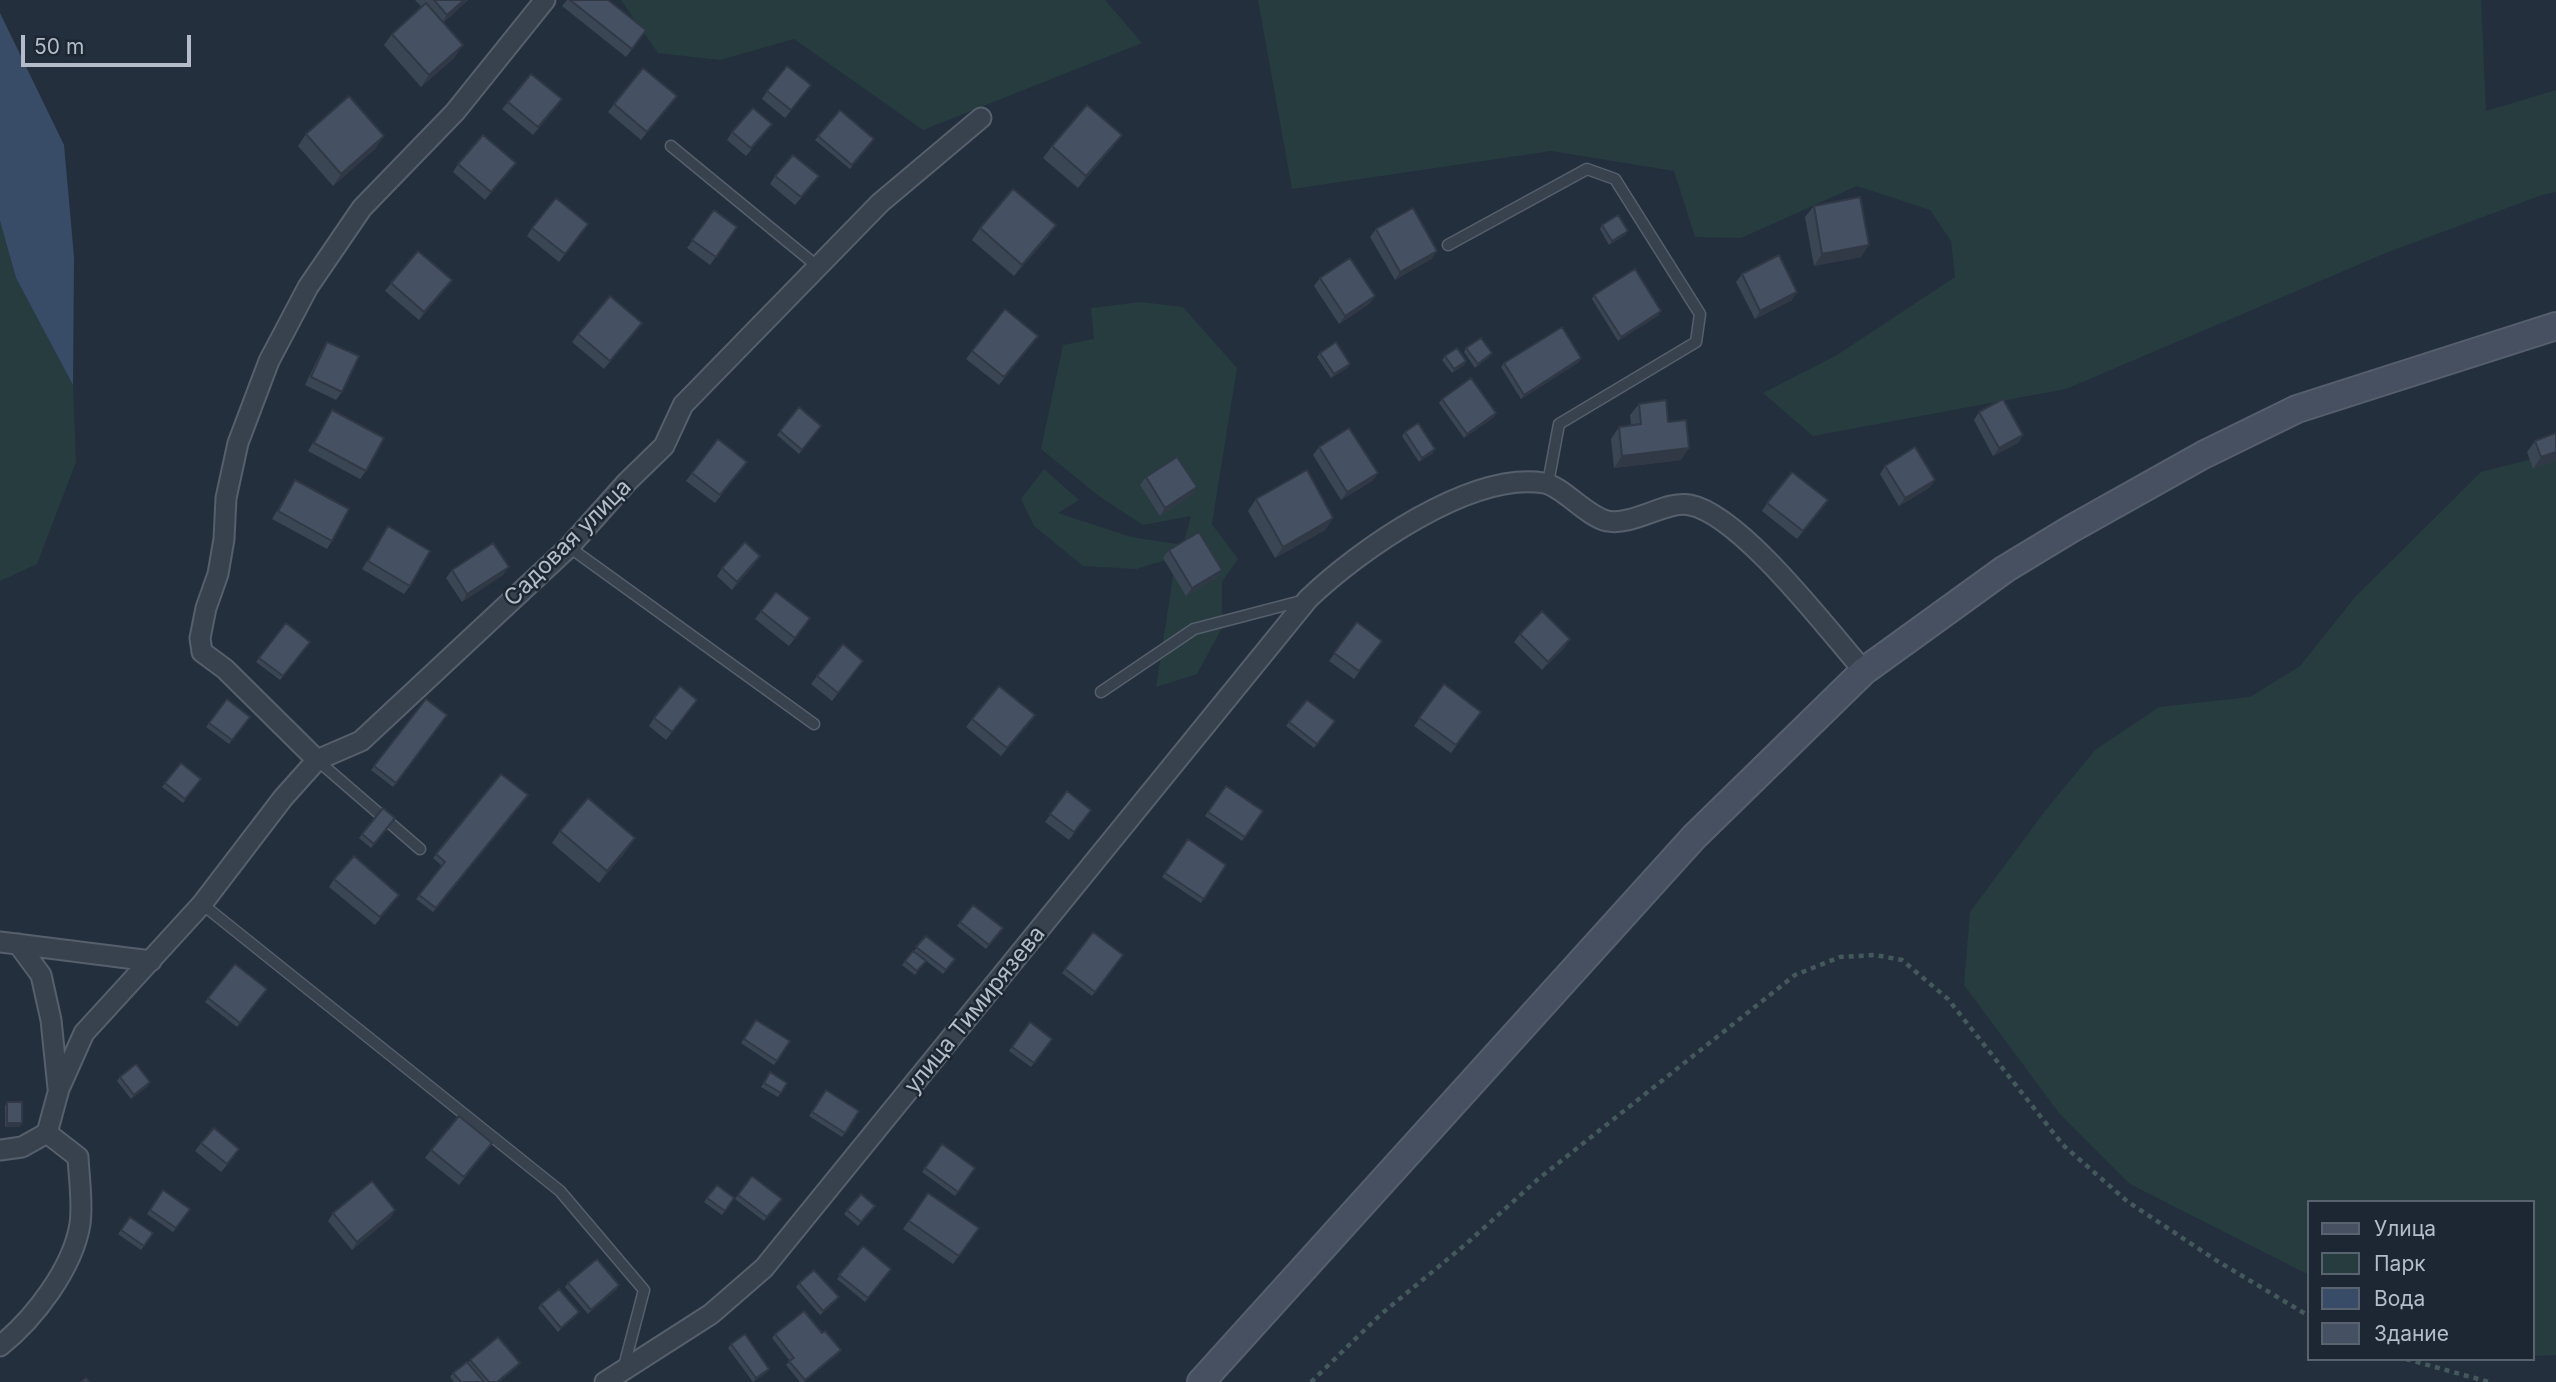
<!DOCTYPE html>
<meta charset="utf-8">
<style>
body{margin:0}
#map{position:relative;width:2556px;height:1382px;overflow:hidden;background:#242f3e;font-family:Inter,sans-serif}
canvas{display:block}
.legend{position:absolute;left:2307px;top:1200px;width:228px;height:161px;box-sizing:border-box;background:#1d2633;border:2px solid #59626f;margin:0;padding:9px 12px;list-style:none;font-size:21px;color:#b4bcc9}
.legend li{display:flex;align-items:center;gap:14px;height:35px}
.legend b{width:35px;border:2px solid #59626f}
.scale{position:absolute;left:21px;top:35px;width:170px;height:32px;box-sizing:border-box;border:4px solid #b4bcc9;border-top:0;padding-left:9px;font-size:21px;line-height:24px;white-space:nowrap;color:#b4bcc9;-webkit-text-stroke:5px #1d2633;paint-order:stroke}
</style>
<div id="map">
<canvas width="2556" height="1382"></canvas>
<ul class="legend">
<li><b style="height:9px;background:#465061"></b>Улица</li>
<li><b style="height:19px;background:#263c3f"></b>Парк</li>
<li><b style="height:19px;background:#394c67"></b>Вода</li>
<li><b style="height:19px;background:#455162"></b>Здание</li>
</ul>
<div class="scale">50 m</div>
</div>
<script>
const c = document.querySelector('canvas').getContext('2d');
c.lineJoin = 'round';
function paint(path, color) { c.fillStyle = color; c.fill(path, 'evenodd'); }
function trace(path, color, width, dash) { c.strokeStyle = color; c.lineWidth = width; c.lineCap = dash ? 'butt' : 'round'; c.setLineDash(dash || []); c.stroke(path); }
function write(font, color, halo, rows, align = 'center') {
  c.font = font + ' Inter,sans-serif'; c.lineWidth = 5; c.setLineDash([]); c.textBaseline = 'middle'; c.strokeStyle = halo; c.fillStyle = color; for (const [text, x, y, turn = 0] of rows) {
    c.save(); c.translate(x, y); c.rotate((+turn || 0) * Math.PI / 180); c.textAlign = isNaN(turn) ? turn : align; if (halo) c.strokeText(text, 0, 0); c.fillText(text, 0, 0); c.restore();
  }
}
paint(new Path2D(`
 M621,0H1105L1142,43L923,130L794,39L720,60L658,53Z
 M1258,0H2481L2486,111L2556,90V192L2542,195L2386,253L2066,389L1813,436L1763,393L1837,355L1955,277L1951,241L1930,210L1857,186L1741,238L1695,237L1674,171L1551,151L1292,189Z
 M0,221L16,278L73,385L76,462L37,564L0,581Z
 M1141,302L1183,307L1237,368L1212,524L1238,559L1222,582V628L1197,674L1156,687L1176,557L1136,569L1083,566L1034,526L1021,499L1044,469L1079,500L1058,513L1131,537L1183,545L1191,516L1143,525L1100,497L1041,449L1063,345L1094,339L1091,308Z
 M2556,453V1355L2533,1356V1202H2309V1275L2130,1184L2059,1113L1964,985L1970,912L2045,811L2095,750L2159,707L2250,697L2300,666L2355,597L2481,472Z`), '#263c3f');
paint(new Path2D(`
 M0,13L64,145L74,257L73,385L16,278L0,221Z`), '#394c67');
const lane = new Path2D(`
 M671,146L817,266
 M1448,245L1587,169L1615,179L1700,314L1696,342L1559,424L1548,483
 M569,547L814,724
 M1101,692L1194,629L1305,600
 M317,760L420,849
 M202,904L560,1191L644,1290L623,1370`);
const street = new Path2D(`
 M317,760L225,669L202,652L200,638L206,608L218,574L224,539L226,498L238,443L269,361L308,287L362,208L455,112L545,0
 M0,942L151,961
 M18,944L41,975L51,1020L58,1088
 M0,1150L22,1147L47,1133L59,1089L84,1033L202,904L283,798L317,760L361,741L569,547L627,482L664,446L683,405L880,203L981,118
 M0,1346C34,1319 73,1268 80,1224C83,1203 79,1178 78,1157L47,1133
 M605,1382L711,1314L764,1268L1308,599C1359,550 1471,471 1544,483C1562,486 1586,516 1607,521C1634,526 1666,500 1690,505C1741,515 1828,630 1864,671`);
const secondary = new Path2D(`
 M1201,1382L1694,837L1864,671L2005,569L2071,529L2203,455L2297,409L2556,326`);
trace(lane, '#565f6c', 13);
trace(street, '#565f6c', 23);
trace(secondary, '#565f6c', 30);
trace(new Path2D(`
 M2406,1359L2489,1382
 M1311,1382L1380,1315L1466,1244L1537,1180L1795,975L1840,957L1875,955L1902,960L1948,999L2063,1145L2128,1202L2219,1262L2309,1316`), '#44595c', 4.5, [5, 5]);
trace(lane, '#38414e', 10);
trace(street, '#38414e', 19);
trace(secondary, '#465061', 26);
paint(new Path2D(`
 M415,0H468L443,23L455,57L421,87L384,45L392,34L422,7Z
 M567,0H608L641,38L626,57L562,6Z
 M767,91L805,93L785,118L762,99Z
 M677,96L641,140L608,112L614,104Z
 M508,102L556,107L533,135L502,109Z
 M840,110L874,139L850,169L815,140Z
 M732,132H766L746,156L727,140Z
 M306,134L376,148L333,186L298,146Z
 M1052,146L1113,147L1078,188L1043,158Z
 M516,163L485,200L453,172L458,164Z
 M775,176L813,184L795,205L770,184Z
 M1814,206L1861,257L1814,266L1805,217Z
 M714,210L737,227L710,265L687,248Z
 M588,224L559,262L527,236L532,228Z
 M1602,225L1628,231L1625,235L1609,245L1600,229Z
 M980,228L1048,237L1014,276L972,240Z
 M1376,229L1437,251L1431,259L1395,280L1370,237Z
 M1742,274L1792,300L1755,319L1736,282Z
 M1320,278L1375,296L1369,304L1339,324L1314,286Z
 M391,283L446,288L419,320L385,291Z
 M1594,295L1659,315L1618,341L1592,299Z
 M642,323L604,369L572,342L578,334Z
 M1038,336L999,385L966,359L972,351Z
 M327,342L342,392L336,400L305,385L322,350Z
 M1466,348L1489,357L1475,368L1464,352Z
 M1320,353L1350,364L1347,368L1331,378L1317,357Z
 M1445,356L1466,361L1464,365L1452,373L1442,360Z
 M1581,358L1579,362L1521,399L1501,367L1504,363Z
 M1442,399L1496,413L1494,417L1464,438L1439,403Z
 M1639,404L1668,422L1681,460L1614,468L1611,439L1619,427L1631,425L1630,415Z
 M799,407L821,426L799,454L777,435Z
 M332,410L366,471L360,479L308,451Z
 M1979,412L2023,435L2018,443L1993,456L1974,420Z
 M1405,432L1433,453L1419,462L1402,436Z
 M2556,433V461L2533,469L2527,452L2535,441Z
 M1319,447L1378,473L1372,481L1341,500L1313,455Z
 M1885,466L1935,480L1929,488L1899,506L1880,474Z
 M741,470L715,503L686,481L692,473Z
 M1146,477L1197,487L1192,495L1160,516L1140,485Z
 M295,480L332,541L327,549L272,519Z
 M1256,499L1333,518L1325,530L1275,558L1248,511Z
 M1828,500L1797,539L1762,511L1767,503Z
 M388,526L410,586L404,594L362,569Z
 M1169,550L1222,570L1217,578L1186,596L1163,558Z
 M755,564L732,590L717,576L722,568Z
 M452,570L503,575L462,602L446,578Z
 M761,611L810,618L789,646L755,619Z
 M1357,622L1382,641L1354,679L1329,661Z
 M286,623L310,642L280,680L256,662Z
 M1520,634L1565,647L1542,670L1514,642Z
 M863,661L832,701L811,684L817,676Z
 M1444,684L1481,712L1451,753L1414,726Z
 M227,699L250,717L229,744L206,727Z
 M426,699L447,715L393,787L371,770Z
 M697,700L666,740L649,726L654,718Z
 M1307,700L1335,721L1314,748L1286,726Z
 M1035,715L1001,756L966,727L972,719Z
 M181,763L201,779L183,803L162,787Z
 M501,774L528,795L433,912L416,899L442,866L433,858Z
 M1226,786L1263,811L1242,841L1205,816Z
 M1067,791L1091,810L1069,840L1045,822Z
 M383,808L395,818L371,848L359,838Z
 M560,831L627,850L599,883L552,843Z
 M1188,839L1226,865L1201,903L1162,877Z
 M334,879L399,895L375,925L329,887Z
 M973,905L1003,928L986,949L957,926Z
 M1093,932L1123,955L1092,996L1062,973Z
 M926,936L955,959L943,974L914,951Z
 M913,951L926,961L915,975L902,965Z
 M235,964L267,989L237,1027L205,1002Z
 M756,1020L790,1041L774,1065L741,1043Z
 M1030,1022L1052,1039L1031,1067L1009,1051Z
 M770,1072L787,1083L778,1097L761,1087Z
 M120,1077L148,1086L131,1099L117,1081Z
 M826,1090L859,1111L842,1137L809,1116Z
 M7,1102L22,1123L19,1127H5V1106Z
 M201,1143L234,1157L221,1172L195,1151Z
 M942,1144L975,1168L955,1196L922,1172Z
 M431,1150L486,1151L459,1185L425,1158Z
 M752,1176L782,1199L764,1221L735,1199Z
 M717,1185L734,1198L722,1215L704,1202Z
 M163,1190L190,1209L173,1232L147,1214Z
 M928,1193L979,1228L953,1264L903,1229Z
 M861,1194L875,1206L858,1226L844,1214Z
 M395,1210L390,1218L352,1250L328,1221L333,1213Z
 M130,1217L153,1233L141,1250L118,1234Z
 M863,1246L891,1269L865,1302L837,1279Z
 M568,1283L617,1289L588,1314L565,1287Z
 M799,1283L836,1301L820,1315L796,1287Z
 M541,1304L579,1312L576,1316L558,1332L538,1308Z
 M822,1333L841,1350L838,1354L804,1382H800L786,1365L790,1361L772,1338L775,1334Z
 M731,1344L769,1369L766,1373L753,1382L728,1348Z
 M470,1360L520,1363L517,1367L499,1382H454L450,1377L453,1373L468,1363Z`), '#3b4654');
paint(new Path2D(`
 M464,0H468L439,27L447,15Z
 M463,45L455,57L421,87L429,75Z
 M677,96L671,104L641,140L647,132Z
 M1122,135L1113,147L1078,188L1086,176Z
 M384,136L376,148L333,186L341,174Z
 M516,163L510,171L485,200L491,192Z
 M1056,225L1048,237L1014,276L1022,265Z
 M1628,231L1625,235L1609,245L1612,241Z
 M1869,245L1861,257L1814,266L1822,254Z
 M1437,251L1431,259L1395,280L1400,272Z
 M452,280L446,288L419,320L424,312Z
 M1797,292L1792,300L1755,319L1760,311Z
 M1375,296L1369,304L1339,324L1345,316Z
 M1661,311L1659,315L1618,341L1621,337Z
 M642,323L636,331L604,369L610,361Z
 M1492,353L1489,357L1475,368L1478,364Z
 M1581,358L1579,362L1521,399L1524,395Z
 M1466,361L1464,365L1452,373L1454,369Z
 M1350,364L1347,368L1331,378L1334,374Z
 M1496,413L1494,417L1464,438L1467,434Z
 M2023,435L2018,443L1993,456L1999,448Z
 M1689,448L1681,460L1614,468L1622,456Z
 M1435,449L1433,453L1419,462L1422,458Z
 M2556,452V461L2533,469L2541,457Z
 M1378,473L1372,481L1341,500L1347,492Z
 M1935,480L1929,488L1899,506L1905,498Z
 M1197,487L1192,495L1160,516L1165,508Z
 M1333,518L1325,530L1275,558L1283,547Z
 M760,556L755,564L732,590L737,582Z
 M509,567L503,575L462,602L467,594Z
 M1222,570L1217,578L1186,596L1192,588Z
 M1570,639L1565,647L1542,670L1548,662Z
 M635,838L627,850L599,883L607,871Z
 M150,1082L148,1086L131,1099L134,1095Z
 M7,1123H22L19,1127H5Z
 M395,1210L390,1218L352,1250L357,1242Z
 M619,1285L617,1289L588,1314L591,1310Z
 M579,1312L576,1316L558,1332L561,1328Z
 M841,1350L838,1354L803,1382L805,1380Z
 M520,1363L517,1367L499,1382H497Z
 M769,1369L766,1373L753,1382L756,1378Z`), '#303945');
const building = new Path2D(`
 M434,0H464L447,15Z
 M570,0H608L646,30L632,49Z
 M426,3L463,45L429,75L392,34Z
 M787,66L811,85L791,110L767,91Z
 M643,68L677,96L647,132L614,104Z
 M531,74L562,99L538,127L508,102Z
 M349,96L384,136L341,174L306,134Z
 M1087,105L1122,135L1086,176L1052,146Z
 M753,108L772,124L751,148L732,132Z
 M840,110L874,139L852,165L818,136Z
 M483,135L516,163L491,192L458,164Z
 M793,155L819,176L801,197L775,176Z
 M1013,189L1056,225L1022,265L980,228Z
 M1860,197L1869,245L1822,254L1814,206Z
 M556,198L588,224L565,254L532,228Z
 M1413,208L1437,251L1400,272L1376,229Z
 M714,210L737,227L716,257L692,240Z
 M1618,215L1628,231L1612,241L1602,225Z
 M418,251L452,280L424,312L391,283Z
 M1779,255L1797,292L1760,311L1742,274Z
 M1350,258L1375,296L1345,316L1320,278Z
 M1635,269L1661,311L1621,337L1594,295Z
 M610,296L642,323L610,361L578,334Z
 M1005,309L1038,336L1004,377L972,351Z
 M1562,327L1581,358L1524,395L1504,363Z
 M1481,338L1492,353L1478,364L1466,348Z
 M327,342L359,356L342,392L311,377Z
 M1336,342L1350,364L1334,374L1320,353Z
 M1457,348L1466,361L1454,369L1445,356Z
 M1471,378L1496,413L1467,434L1442,399Z
 M2003,399L2023,435L1999,448L1979,412Z
 M1666,400L1668,422L1686,420L1689,448L1622,456L1619,427L1641,424L1639,404Z
 M799,407L821,426L802,450L780,431Z
 M332,410L384,438L366,471L314,443Z
 M1418,423L1435,449L1422,458L1405,432Z
 M1349,428L1378,473L1347,492L1319,447Z
 M2556,433V452L2541,457L2535,441Z
 M718,439L747,462L720,495L692,473Z
 M1915,447L1935,480L1905,498L1885,466Z
 M1177,457L1197,487L1165,508L1146,477Z
 M1307,470L1333,518L1283,547L1256,499Z
 M1792,472L1828,500L1803,531L1767,503Z
 M295,480L349,509L332,541L278,511Z
 M388,526L430,551L410,586L368,561Z
 M1199,532L1222,570L1192,588L1169,550Z
 M745,542L760,556L737,582L722,568Z
 M493,543L509,567L467,594L452,570Z
 M776,592L810,618L795,638L761,611Z
 M1542,611L1570,639L1548,662L1520,634Z
 M1357,622L1382,641L1359,671L1334,653Z
 M286,623L310,642L283,676L259,658Z
 M843,644L863,661L838,693L817,676Z
 M1444,684L1481,712L1456,745L1419,718Z
 M680,686L697,700L672,732L654,718Z
 M999,686L1035,715L1007,748L972,719Z
 M227,699L250,717L232,740L209,723Z
 M426,699L447,715L396,783L374,766Z
 M1307,700L1335,721L1317,744L1289,722Z
 M181,763L201,779L185,799L165,783Z
 M501,774L528,795L436,908L419,895L445,862L436,854Z
 M1226,786L1263,811L1245,837L1208,812Z
 M1067,791L1091,810L1074,832L1050,814Z
 M588,798L635,838L607,871L560,831Z
 M383,808L395,818L374,844L362,834Z
 M1188,839L1226,865L1204,899L1165,873Z
 M354,856L399,895L380,917L334,879Z
 M973,905L1003,928L989,945L960,922Z
 M1093,932L1123,955L1095,992L1065,969Z
 M926,936L955,959L946,970L916,947Z
 M913,951L926,961L917,971L905,961Z
 M235,964L267,989L240,1023L208,998Z
 M756,1020L790,1041L777,1061L744,1039Z
 M1030,1022L1052,1039L1034,1063L1012,1047Z
 M136,1064L150,1082L134,1095L120,1077Z
 M770,1072L787,1083L781,1093L764,1083Z
 M826,1090L859,1111L845,1133L812,1112Z
 M7,1102H22V1123H7Z
 M459,1116L492,1143L464,1177L431,1150Z
 M214,1128L239,1149L227,1164L201,1143Z
 M942,1144L975,1168L958,1192L925,1168Z
 M752,1176L782,1199L767,1217L738,1195Z
 M372,1181L395,1210L357,1242L333,1213Z
 M717,1185L734,1198L725,1211L707,1198Z
 M163,1190L190,1209L176,1228L150,1210Z
 M928,1193L979,1228L959,1256L909,1221Z
 M861,1194L875,1206L861,1222L847,1210Z
 M130,1217L153,1233L144,1246L121,1230Z
 M863,1246L891,1269L868,1298L839,1275Z
 M597,1259L619,1285L591,1310L568,1283Z
 M814,1270L839,1297L823,1311L799,1283Z
 M559,1289L579,1312L561,1328L541,1304Z
 M804,1311L822,1333L825,1331L841,1350L805,1380L789,1361L794,1358L775,1334Z
 M745,1334L769,1369L756,1378L731,1344Z
 M498,1337L520,1363L497,1382H489L470,1360Z
 M467,1362L484,1382H461L453,1373Z
 M86,1378L89,1382H81Z`);
paint(building, '#455162');
trace(building, '#303945', 2);
write('23px', '#b4bcc9', '#1d2633', [
 ["Садовая улица",568,543,-45],
 ["улица Тимирязева",975,1010,-51]
]);
</script>
